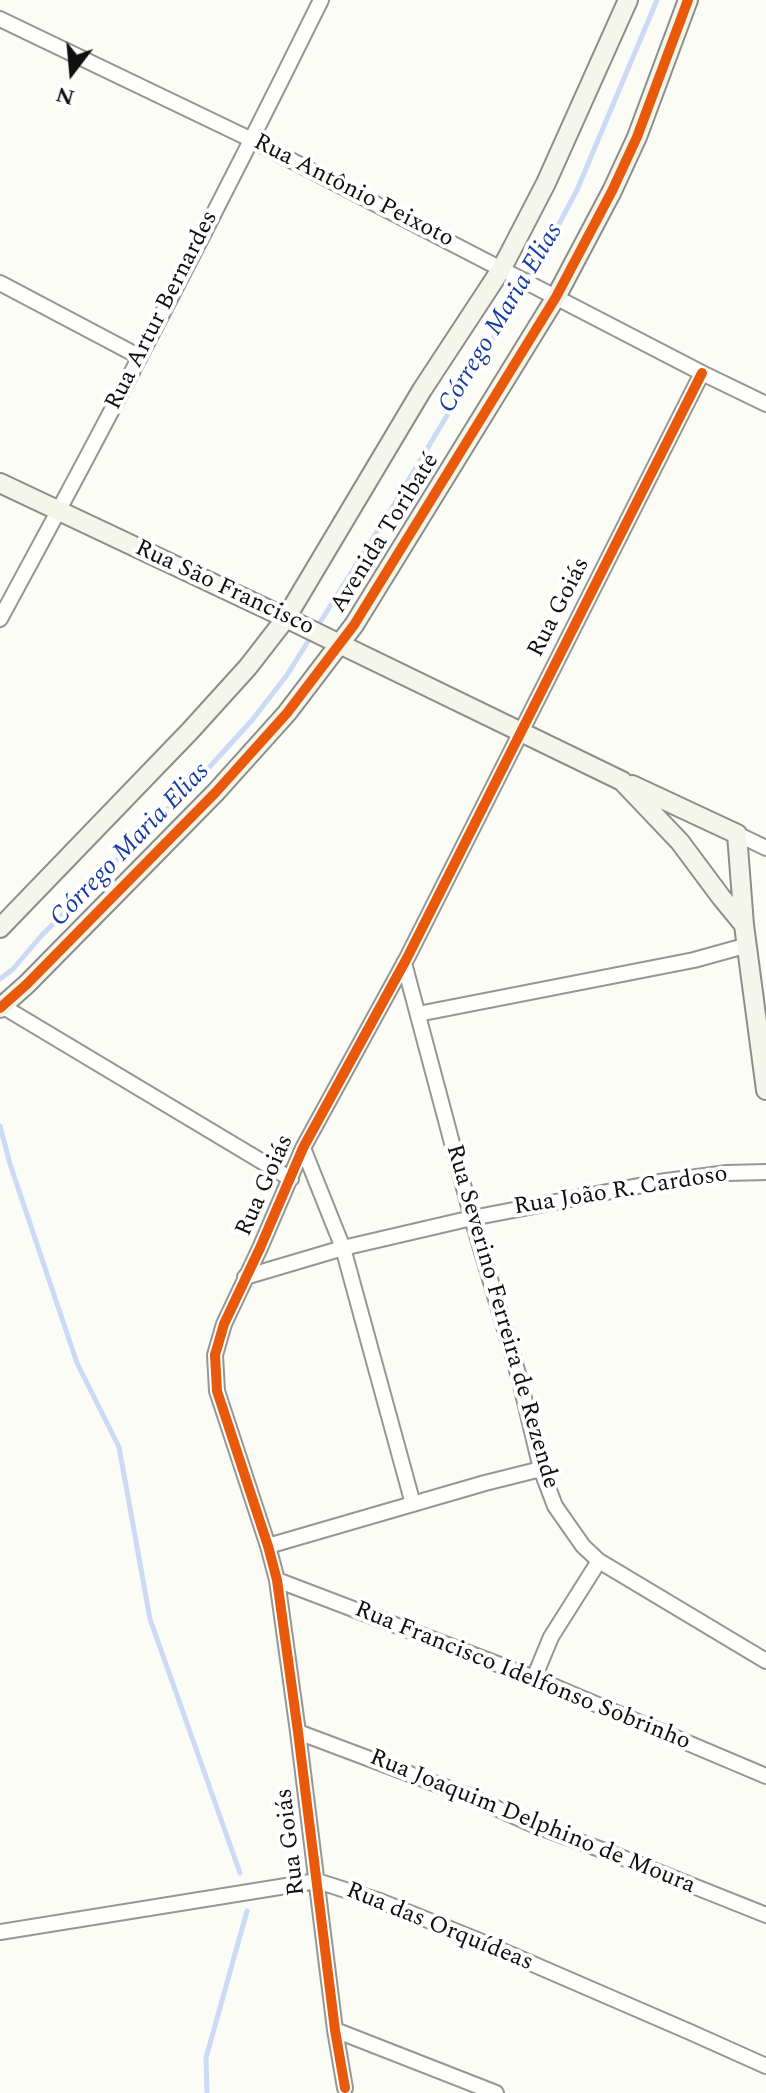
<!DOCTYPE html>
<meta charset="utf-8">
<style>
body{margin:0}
#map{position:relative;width:766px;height:2093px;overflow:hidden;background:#fcfcf6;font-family:Spectral,serif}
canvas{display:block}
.north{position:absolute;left:32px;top:32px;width:80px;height:80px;-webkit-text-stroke:6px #fff;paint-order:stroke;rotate:196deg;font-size:22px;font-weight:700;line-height:32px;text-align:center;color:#101010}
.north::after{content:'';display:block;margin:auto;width:28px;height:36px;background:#101010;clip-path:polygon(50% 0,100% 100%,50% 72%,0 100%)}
</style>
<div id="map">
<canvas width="766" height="2093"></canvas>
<div class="north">N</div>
</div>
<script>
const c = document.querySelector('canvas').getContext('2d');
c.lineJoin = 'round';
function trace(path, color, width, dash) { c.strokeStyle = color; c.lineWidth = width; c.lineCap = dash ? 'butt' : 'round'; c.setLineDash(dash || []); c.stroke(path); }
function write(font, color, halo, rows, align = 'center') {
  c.font = font + ' Spectral,serif'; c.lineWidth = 8; c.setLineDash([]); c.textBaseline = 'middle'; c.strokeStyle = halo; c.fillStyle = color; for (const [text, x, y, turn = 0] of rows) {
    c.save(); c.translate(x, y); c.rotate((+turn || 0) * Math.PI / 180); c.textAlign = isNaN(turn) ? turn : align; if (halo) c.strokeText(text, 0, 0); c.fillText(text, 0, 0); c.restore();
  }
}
trace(new Path2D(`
 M0,979L13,969L42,935L205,772L253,719L287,675L393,506L507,315L530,271L542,256L577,190L657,0
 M0,1126L10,1164L77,1363L119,1447L150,1619L240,1873
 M207,2093L206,2058L247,1911`), '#ccdaf6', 5);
const street = new Path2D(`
 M0,19L252,140L702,373L766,404
 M0,283L140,357
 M0,619C111,415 218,209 321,0
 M737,834L766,848
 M404,963L472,1218L519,1377L541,1469L555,1506L583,1546L599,1561L766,1661
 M2,1006L291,1179
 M418,1014L694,960L748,945
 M303,1148L343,1248L413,1504
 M245,1277L343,1248L472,1218L659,1182L727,1173L766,1172
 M268,1546L485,1483L541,1469
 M277,1580L534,1678L766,1776
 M534,1678L551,1637L599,1561
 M298,1732L471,1797L534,1825L613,1854L766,1915
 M0,1932L317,1881L380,1901L475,1939L690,2032L766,2066
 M335,2030L496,2093
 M345,2088L335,2030L298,1732L277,1580L268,1546L217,1391L215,1355L224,1324L260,1248L303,1148L407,958L702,373`);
const secondary = new Path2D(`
 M0,483L286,618L622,781L680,842L721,897L744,925
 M632,785L737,834L744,925L766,1090
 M0,928L190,731L248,667L286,618L422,390L502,268L546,183L628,0
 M0,1008L27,984L216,792L287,713L354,625L556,297L612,191L637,137L688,0`);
trace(street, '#969694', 18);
trace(secondary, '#8d8d8a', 22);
trace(street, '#fffffe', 14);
trace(secondary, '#f4f6eb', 18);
trace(new Path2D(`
 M0,1008L27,984L216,792L287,713L354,625L556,297L612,191L637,137L688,0
 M345,2088L335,2030L298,1732L277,1580L268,1546L217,1391L215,1355L224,1324L260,1248L303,1148L407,958L702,373`), '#e8590c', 10);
write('24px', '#101010', '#fff', [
 ["Rua Antônio Peixoto",353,192,27],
 ["Rua Artur Bernardes",163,311,-63],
 ["Avenida Toribaté",386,534,-58],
 ["Rua São Francisco",224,589,25],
 ["Rua Goiás",560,608,-63],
 ["Rua Goiás",266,1186,-66],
 ["Rua João R. Cardoso",621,1192,-9],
 ["Rua Severino Ferreira de Rezende",501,1317,74],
 ["Rua Francisco Idelfonso Sobrinho",522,1677,22],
 ["Rua Joaquim Delphino de Moura",532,1823,22],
 ["Rua Goiás",292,1842,-97],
 ["Rua das Orquídeas",439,1928,22]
]);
write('italic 26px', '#183da2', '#fff', [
 ["Córrego Maria Elias",502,319,-59],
 ["Córrego Maria Elias",131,846,-46]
]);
</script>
